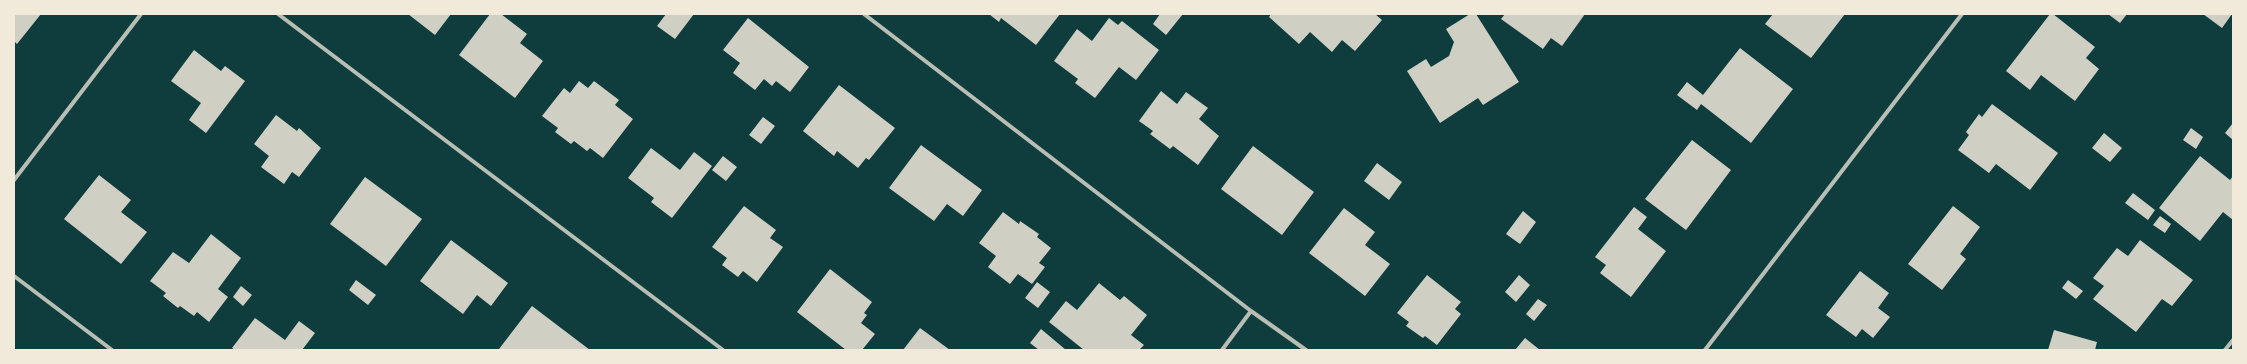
<!DOCTYPE html>
<style>
body{margin:0}
#map{position:relative;width:2247px;height:364px;overflow:hidden;background:#0f3d3e;font-family:Literata,serif}
canvas{display:block}
.frame{position:absolute;inset:0;border:15px solid #f1e9da;pointer-events:none}
</style>
<div id="map">
<canvas width="2247" height="364"></canvas>
<div class="frame"></div>
</div>
<script>
const c = document.querySelector('canvas').getContext('2d');
c.lineJoin = 'round';
function paint(path, color) { c.fillStyle = color; c.fill(path, 'evenodd'); }
function trace(path, color, width, dash) { c.strokeStyle = color; c.lineWidth = width; c.lineCap = dash ? 'butt' : 'round'; c.setLineDash(dash || []); c.stroke(path); }
paint(new Path2D(`
 M14,14H41L17,44L14,41Z
 M408,14H451L435,35Z
 M490,14H501L527,34L520,43L543,61L515,98L459,55Z
 M666,14H694L675,39L657,26Z
 M989,14H1060L1036,45L1001,18L999,22Z
 M1160,14H1183L1166,35L1153,24Z
 M1271,14H1375L1382,20L1355,51L1342,40L1332,52L1310,32L1299,44L1269,17Z
 M1470,14H1476L1519,82L1483,105L1478,98L1440,123L1407,71L1426,59L1431,67L1449,56L1454,42L1446,29Z
 M1505,14H1585L1562,46L1551,38L1543,49L1501,19Z
 M1773,14H1845L1811,58L1765,24Z
 M2050,14H2053L2095,47L2086,58L2099,69L2075,101L2041,75L2030,90L2006,71Z
 M2108,14H2127L2120,23Z
 M2203,14H2232L2222,28Z
 M748,18L809,67L790,92L776,81L772,86L764,79L755,90L733,73L740,63L723,50Z
 M1109,18L1118,25L1122,21L1159,50L1136,80L1119,67L1095,98L1075,83L1078,79L1054,61L1077,29L1092,41Z
 M1740,48L1793,89L1751,143L1701,104L1697,110L1677,95L1687,82L1703,95Z
 M194,50L221,71L225,66L245,81L206,133L189,120L201,103L171,81Z
 M579,81L588,88L594,81L619,100L615,105L633,119L603,158L590,148L587,151L574,141L571,144L555,132L558,128L542,116L564,88L570,93Z
 M839,85L895,128L869,160L866,158L858,168L837,151L834,156L803,131Z
 M1161,91L1177,104L1186,92L1208,108L1199,119L1219,136L1198,165L1173,146L1170,149L1150,134L1153,131L1139,121Z
 M1992,104L2058,153L2030,190L1996,164L1989,173L1958,150L1969,135L1966,132L1979,114L1982,117Z
 M276,115L297,131L299,128L321,148L299,177L292,172L284,184L261,167L269,156L254,144Z
 M763,117L775,126L761,144L749,135Z
 M2233,123V140L2225,133Z
 M2191,128L2203,137L2196,149L2183,140Z
 M2104,133L2122,148L2110,162L2092,148Z
 M1692,140L1731,170L1686,230L1645,199Z
 M921,145L982,190L963,216L947,204L934,221L889,188Z
 M1253,146L1314,192L1282,235L1221,189Z
 M651,148L680,170L694,152L712,166L672,218L651,202L654,198L628,178Z
 M723,156L737,167L726,181L712,170Z
 M2200,156L2230,180L2233,176V220L2223,212L2200,241L2159,208Z
 M1377,163L1402,182L1389,200L1364,181Z
 M99,175L131,200L121,212L147,232L121,264L64,219Z
 M365,177L422,219L386,266L330,224Z
 M2133,193L2155,210L2148,220L2125,203Z
 M744,206L776,230L770,238L783,247L757,282L743,271L738,277L722,265L727,258L712,247Z
 M1953,206L1980,227L1960,254L1966,259L1942,290L1908,264Z
 M1634,207L1647,217L1638,229L1666,251L1631,297L1600,273L1606,265L1595,257Z
 M1344,208L1375,232L1365,245L1390,264L1365,296L1309,253Z
 M1523,211L1536,222L1520,244L1506,234Z
 M1003,212L1019,224L1020,221L1039,234L1037,237L1051,248L1039,263L1045,267L1032,284L1018,274L1010,284L988,267L996,256L979,243Z
 M2160,216L2171,224L2165,233L2153,225Z
 M211,234L241,258L218,289L228,297L209,322L197,312L194,316L180,306L178,308L163,296L166,293L150,281L173,252L189,263Z
 M451,240L508,283L491,306L477,295L463,314L420,281Z
 M2140,240L2193,280L2172,306L2162,299L2136,332L2093,299L2104,286L2093,278L2117,248L2128,256Z
 M830,269L872,302L864,313L867,315L861,323L875,334L862,350H846L797,312Z
 M1860,271L1889,293L1878,308L1890,317L1873,338L1862,329L1856,337L1826,315Z
 M1427,275L1461,302L1455,309L1461,314L1437,345L1425,336L1423,338L1406,326L1409,322L1397,313Z
 M1519,275L1530,285L1516,302L1505,292Z
 M356,280L376,295L368,305L349,290Z
 M2068,280L2083,291L2076,299L2062,288Z
 M1037,282L1050,292L1038,308L1025,298Z
 M1099,283L1120,300L1124,296L1147,315L1131,335L1144,345L1139,350H1084L1049,322L1066,301L1077,310Z
 M241,286L252,295L243,306L233,297Z
 M1538,299L1547,305L1534,321L1526,314Z
 M532,306L590,350L499,349Z
 M255,318L285,340L299,321L315,333L302,350H235L232,348Z
 M920,328L950,350H903Z
 M1041,329L1066,350H1039L1030,343Z
 M2054,330L2097,342L2095,350H2048Z
 M1525,338L1540,350H1515Z`), '#cfcfc3');
trace(new Path2D(`
 M278,14L723,350
 M864,14L1251,311L1306,350
 M14,180L141,14
 M14,276L112,350
 M1222,350L1251,311
 M1705,350L1962,14
 M2225,350L2233,340`), '#b8beb3', 4);
</script>
